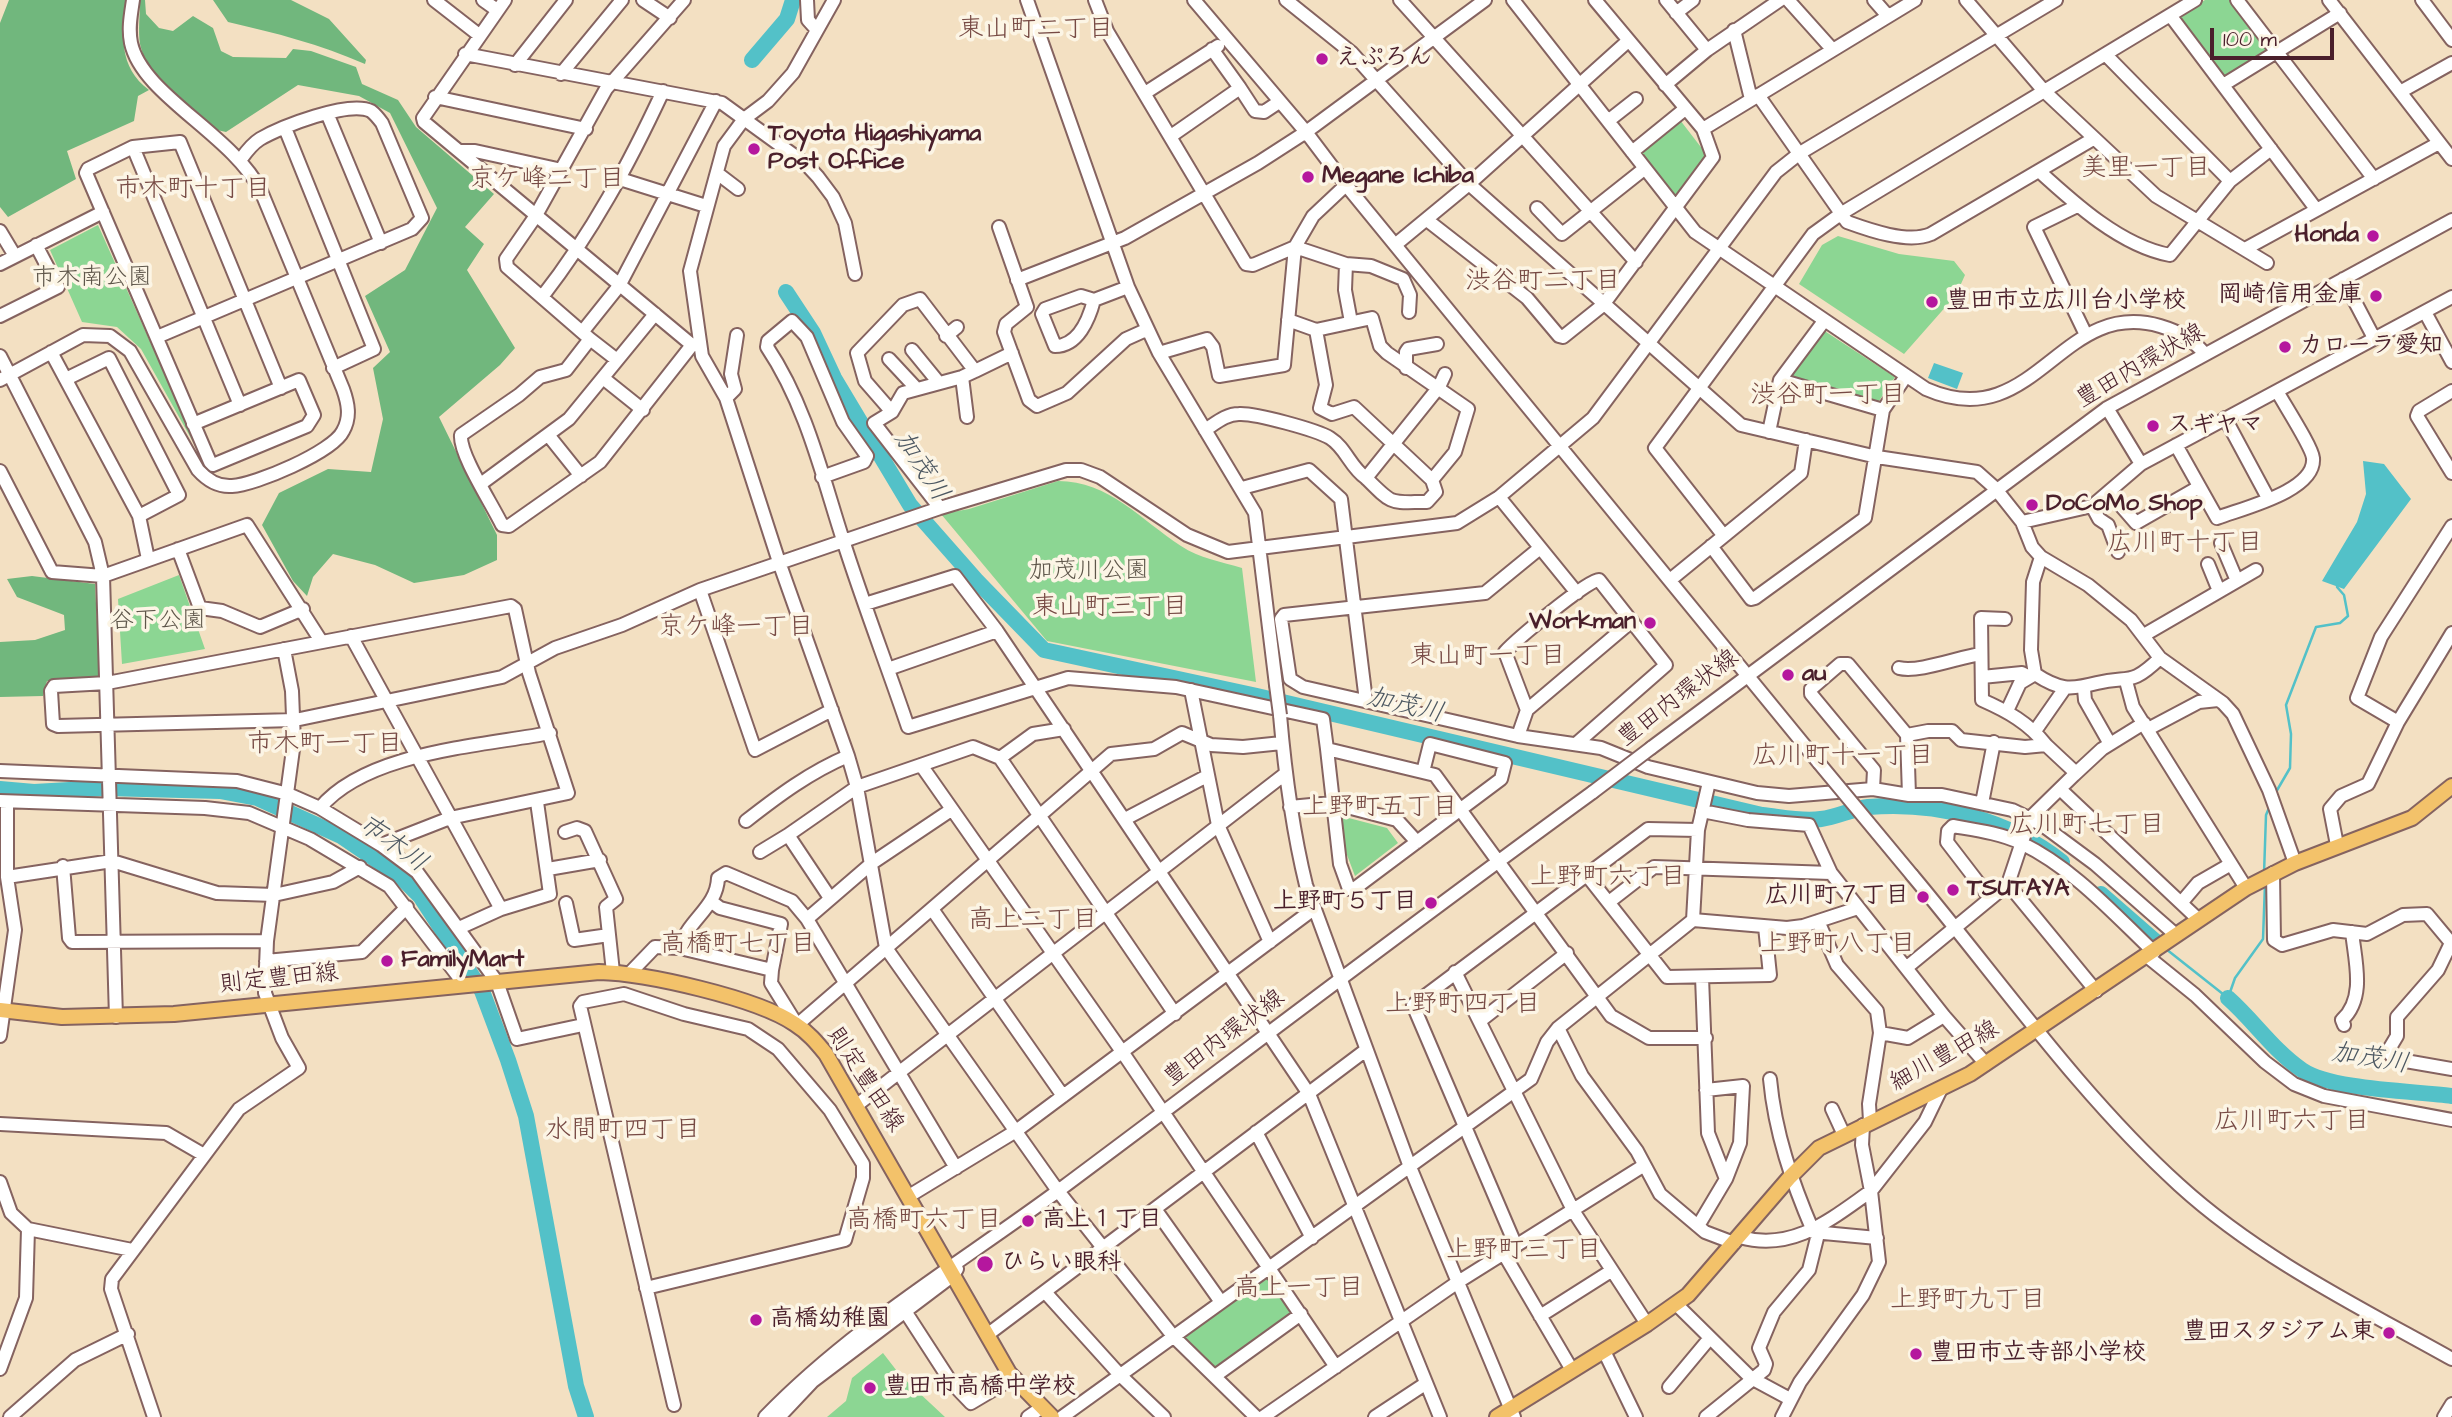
<!DOCTYPE html>
<meta charset="utf-8">
<style>
body{margin:0}
#map{position:relative;width:2452px;height:1417px;overflow:hidden;background:#f3e0c2;font-family:"Architects Daughter",sans-serif}
canvas{display:block}
.scale{position:absolute;left:2210px;top:28px;width:124px;height:32px;box-sizing:border-box;border:4px solid #4a1f2b;border-top:0;padding-left:9px;font-size:21px;line-height:24px;white-space:nowrap;color:#4a1f2b;-webkit-text-stroke:5px #fcf5e5;paint-order:stroke}
</style>
<div id="map">
<canvas width="2452" height="1417"></canvas>
<div class="scale">100 m</div>
</div>
<script>
const c = document.querySelector('canvas').getContext('2d');
c.lineJoin = 'round';
function paint(path, color) { c.fillStyle = color; c.fill(path, 'evenodd'); }
function trace(path, color, width, dash) { c.strokeStyle = color; c.lineWidth = width; c.lineCap = dash ? 'butt' : 'round'; c.setLineDash(dash || []); c.stroke(path); }
function write(font, color, halo, rows, align = 'center') {
  c.font = font + ' "Architects Daughter","Klee One",sans-serif'; c.lineWidth = 7; c.setLineDash([]); c.textBaseline = 'middle'; c.strokeStyle = halo; c.fillStyle = color; for (const [text, x, y, turn = 0] of rows) {
    c.save(); c.translate(x, y); c.rotate((+turn || 0) * Math.PI / 180); c.textAlign = isNaN(turn) ? turn : align; if (halo) c.strokeText(text, 0, 0); c.fillText(text, 0, 0); c.restore();
  }
}
paint(new Path2D(`
 M2205,0H2230L2267,49L2224,77L2177,17Z
 M1680,120L1707,155L1674,200L1639,155Z
 M98,225L202,458L141,349L117,327L82,322L50,250Z
 M1838,236L1899,254L1954,261L1965,275L1956,295L1904,354L1799,284L1822,245Z
 M1823,330L1895,377L1877,404L1791,380L1790,374Z
 M1058,481C1109,481 1141,520 1181,546C1199,558 1222,562 1242,568L1256,682L1047,641L941,514L969,509Z
 M179,575L205,649L122,664L118,599Z
 M1341,816L1387,828L1398,843L1355,876L1344,847Z
 M1267,1276L1294,1317L1216,1370L1180,1336Z
 M883,1353L900,1375L945,1417H827L846,1401L852,1378Z`), '#8cd693');
paint(new Path2D(`
 M9,0H126C122,34 118,67 149,90L138,96L134,121L67,151L76,179L8,217L0,207V23Z
 M140,0H145L146,14L159,28L173,31L193,16L213,28L221,51L233,57L286,58L293,49L311,51L356,67L362,84L398,100L416,127L494,194L465,227L484,244L467,270L515,348L500,365L439,417L497,535V560L464,575L414,583L375,565L333,554L313,577L307,596L293,581L262,525L279,493L328,469L371,472L383,419L373,368L390,352L365,296L405,270L437,208L390,113L359,96L298,85L226,132L217,130C189,107 148,82 140,44C138,31 140,14 140,0Z
 M213,0H291L329,19L366,60L365,64C319,44 276,33 228,22Z
 M32,576L95,584L100,680L47,681L43,696L0,697V642L35,640L65,630L64,615L17,597L7,579Z`), '#71b77d');
paint(new Path2D(`
 M1934,363L1963,373L1957,389L1928,378Z
 M2363,461L2384,464L2411,499L2344,589L2322,581L2357,522L2366,494Z`), '#53c1c8');
trace(new Path2D(`
 M2276,792L2290,768L2291,734L2286,705L2316,627L2340,623L2348,616L2344,595L2337,587
 M2264,874L2266,815L2269,808
 M2166,949L2228,998L2235,978L2263,939L2265,884`), '#53c1c8', 2.5);
trace(new Path2D(`
 M752,60L787,19L793,0
 M786,292L813,333L834,378L910,505L976,580L1044,650L1257,696L1762,815C1781,817 1802,822 1821,819C1837,817 1852,809 1868,807C1937,801 2009,820 2062,862
 M0,789L34,792L105,788L220,791L257,798L341,836L401,877L420,896L482,991L508,1060L526,1116L576,1386L586,1417
 M2101,894L2155,941
 M2228,998C2254,1021 2273,1050 2302,1070C2331,1090 2415,1091 2452,1096`), '#53c1c8', 16);
const minor = new Path2D(`
 M434,0L479,35
 M483,0L497,10
 M505,0L423,118L424,122L692,345H699
 M643,0L670,18
 M684,0L606,89L535,217L506,259L507,267L590,339L566,370L540,377L519,395L461,435C459,454 492,504 502,525L509,526L600,462L692,345
 M807,0L808,20L817,30
 M834,0L793,73L768,101L744,119L724,146L690,271L702,356L726,398L779,562L848,756L857,787L886,948L1058,1191L1173,1336L1256,1417
 M1027,0L1128,287L1159,353L1255,513L1276,685
 M1095,0L1107,31L1246,264L1253,265L1295,247L1346,264L1345,290L1351,322
 M1194,0L1306,132L1346,185L1819,763
 M1286,0L1352,53L1469,184L1741,425L1877,457L1977,472L1995,488L2022,522L2032,547L2041,557L2088,585L2131,620L2160,658L2223,703L2233,714L2269,790L2295,863
 M1400,0L1636,262
 M1513,0L1695,232L1926,389C2035,437 2060,297 2160,326C2180,332 2192,339 2205,354
 M1666,0L1707,50
 M1788,0L1832,49
 M1874,0L1888,16
 M1966,0L2044,91L2156,196L2267,263
 M2237,0L2374,179
 M2329,0L2452,159
 M2422,0L2452,40
 M1676,13L1693,0
 M2170,15L2316,209
 M1734,30L1751,99
 M465,54L722,103L806,164L818,177L833,197L845,223L855,274
 M2106,55L2230,181
 M515,65L566,0
 M561,74L622,0
 M1665,85L1707,50L1780,0
 M2223,85L2340,13
 M1240,88L1255,111L1264,112L1279,102
 M2400,92L2452,63
 M1145,93L1218,46
 M1758,95L1847,222C1869,230 1908,244 1931,234L2093,139
 M435,97L586,129
 M327,113L381,243
 M1608,121L1636,99
 M285,128L374,349L333,368
 M1703,129L1915,0
 M1171,136L1240,88L1212,49
 M133,147L240,405
 M459,151H475L562,170
 M1632,152L1685,109
 M2039,171C2074,203 2121,246 2170,255L2230,181L2271,149
 M717,173L738,189
 M620,179L706,206
 M2077,206L2034,227L2086,335
 M1537,208L1562,234L1644,169
 M1427,220L1527,298L1559,336L1563,337L1603,305L1713,157L1703,129L1595,0
 M999,227L1027,307L1006,324L1004,332L1029,400L1037,406L1067,393L1126,339L1146,330
 M0,231L15,256
 M1395,245L1469,184L1628,41
 M2245,249L2439,143
 M0,264L103,212
 M1346,264L1371,266L1403,279L1410,295L1409,312
 M2343,279L2374,338
 M1017,280L1125,238L1258,163L1306,132L1485,0
 M1081,296L1094,300C1089,319 1078,346 1055,346L1042,314L1045,309Z
 M542,297C592,233 629,164 663,91
 M1094,300L1128,287
 M2425,312L2452,362
 M0,316L58,287L36,245
 M1288,320L1316,330
 M583,331L619,286L716,101
 M946,336L957,327
 M157,337L412,229L422,218L382,123C379,119 375,114 371,111C349,100 280,127 260,139C252,144 246,152 241,159
 M590,339L617,360
 M912,350L939,383
 M51,352L139,516L148,559
 M1159,353L1207,339L1213,347L1219,376L1284,365L1295,247L1313,216L1346,185
 M0,356L95,542L103,576L116,1017
 M889,359L916,388
 M1406,368V352L1408,349L1437,344
 M975,371L1012,353
 M962,377L967,417
 M68,378L109,358L179,495L139,516
 M603,378L643,410
 M0,380L83,335L110,336L130,351L198,470C207,480 219,487 232,486C255,485 333,452 343,431C351,417 348,403 343,389L261,191C232,134 142,95 131,43C128,28 131,14 133,0
 M1780,380L1883,410
 M2452,391L2419,411L2417,416L2452,473
 M726,398L735,389L731,374L737,335
 M2107,408L2141,464
 M892,412L865,381L857,353L903,305L920,299L975,371L962,377L903,393L892,412L874,423L940,508
 M2225,418L2268,498
 M193,424L299,380L314,415L307,426L213,465L210,462C168,366 128,269 86,173L88,169L133,147L180,142L281,388
 M1205,430C1216,423 1226,414 1239,414C1255,413 1317,430 1330,438C1346,448 1350,467 1366,478L1439,387L1445,374
 M1769,432L1780,380L1824,321
 M549,436L581,476
 M2176,445L2217,518C2243,508 2316,491 2313,458C2312,447 2284,404 2277,391
 M0,471L52,572L103,576L247,525L321,641
 M822,477L864,462L867,456L843,422L807,337L792,321L768,341L767,347C806,405 822,475 843,540C863,603 887,665 908,727L1068,678L1176,687L1323,719L1327,749
 M1366,478C1394,506 1389,502 1427,502L1436,492L1432,480L1455,452L1468,409L1387,353L1380,346L1372,318L1316,330L1326,385L1320,408L1332,414L1354,407L1432,480
 M482,483L569,419L655,314
 M1242,488L1309,470L1341,499L1366,701
 M2109,492L2136,523L2199,487
 M1499,497L1577,593
 M2092,506L2099,519L2108,525L2118,552
 M2022,522L2092,506L2141,464L2452,297
 M1724,536L1655,448L1813,234L1842,213L2195,0
 M2221,543L2237,581
 M1711,546L1751,599L1755,598L1865,518L1883,410L1906,376
 M1540,548L1485,593L1284,615L1281,619L1290,679L1303,687L1518,736L1601,748L1648,767L1757,793L1789,796L1873,789L1909,795H1942L2012,810L2041,824L2095,864L2176,935
 M178,549L200,608L222,611L260,627L303,609
 M2041,557L2033,582L2031,650L2035,674C2059,690 2070,690 2097,683C2130,675 2130,687 2160,658
 M2208,564L2219,591
 M1670,580L1801,473L1806,440
 M700,590L755,750L832,710
 M865,604L955,576L997,631L1309,1094L1440,1417
 M2005,619L1981,618L1982,700C2007,711 2029,723 2046,745
 M2144,635L2256,570
 M351,636L501,909
 M1899,668C1919,673 1959,657 1981,654
 M888,669L997,631
 M1982,677L2022,673L2030,677
 M2126,681L2133,707L2246,888
 M2084,689L2085,700L2110,744
 M1191,690L1218,825L1270,942
 M1527,710L1505,652C1516,640 1587,580 1599,580L1666,665L1577,743
 M2007,711L2020,683L2035,674
 M1280,715C1285,773 1292,828 1306,885L1410,1167L1514,1417
 M2398,722L2357,698L2381,637L2452,526
 M2148,729L2199,702L2218,700
 M2035,731L2065,688
 M1907,735L1928,731H1952L1961,740L2025,747L2046,745L2076,773L2030,818L2008,884
 M1518,736L1527,710L1632,621
 M1651,748L2107,408L2452,220
 M1000,758L1033,734L1064,729
 M921,765L1123,1053L1336,1367
 M0,771L237,781L288,794L320,808L381,845L417,872L497,982L517,1039L583,1025
 M1423,772L1430,744L1505,763L1501,779L1354,889H1349L1340,864L1327,749L1435,775L1611,1016L1649,1038H1706
 M2074,775L2102,749L2144,723
 M1873,789L1874,770L1811,694V689L1840,664H1848L1907,735L1909,795
 M2060,789L2199,920
 M0,801L205,808L249,813L310,839L389,886L458,976L461,986
 M1982,803L1994,742
 M1290,807L1332,803L1397,820L1417,842
 M320,808C366,752 481,746 550,733
 M951,810L872,863L807,919L956,1168
 M1702,811L1748,820L1809,825L1831,873L1944,1016L1986,1064
 M1125,819L1207,776
 M746,821C778,796 810,772 848,756
 M565,832L577,828L585,831L616,899L606,907L613,972
 M381,845L450,818L568,793L529,673L515,609L511,606L107,683L54,686L51,691L53,724L58,726L295,720L502,677L555,648L622,625L700,590L940,508L1066,470H1081L1100,477L1187,535L1228,552L1457,523L1499,497L1593,418L1776,172L1800,153L2056,0
 M2337,845L2330,809L2341,796L2368,784L2398,722L2452,633
 M760,852L788,835
 M63,866L69,938L72,942L267,941
 M548,869L600,860
 M2273,873L2274,940L2282,945L2333,930L2367,934L2403,915L2427,914L2452,944
 M1586,874L1667,977L1770,975L1765,927
 M1912,875C1999,979 2079,1094 2179,1185C2259,1258 2359,1307 2452,1359
 M7,877L112,861L217,893L274,895L333,882L360,867
 M830,898L788,835L857,787L973,747L1000,758L1175,1014
 M1990,898L1947,842L1948,831L1953,826C1976,830 2000,833 2021,843C2073,868 2113,913 2154,952
 M1609,902L1654,867L1831,873
 M566,903L574,940L609,935
 M2181,903L2198,883L2231,864
 M932,909L1063,1096
 M1693,920L1787,928L1803,926L1858,908
 M1818,921L1837,965L1877,1011L1880,1033L1869,1104L1870,1121
 M459,928L501,909L550,894L537,802
 M2450,945L2438,970L2397,1017V1036L2388,1051L2394,1059L2452,1069
 M680,948L772,970L781,924L720,908L712,902
 M2148,957L2195,995L2265,1062L2294,1084L2324,1096L2452,1120
 M266,961L362,952L407,907
 M1906,968L2008,884L2096,991
 M772,970L771,983L797,1025L1111,754L1154,749L1182,733L1211,745L1243,747L1282,743
 M1455,972L1574,1212L1647,1324
 M629,974L655,947L680,948C687,920 717,908 718,878L726,873L792,901L807,919
 M1480,1021L1567,953
 M2344,1025L2342,1020C2366,998 2355,961 2352,932
 M1558,1028L1582,1076L1637,1151L1660,1194L1705,1232L1734,1243
 M1880,1033L1908,1038L1944,1016
 M0,1036L15,930L7,877V802
 M1770,1079C1775,1133 1792,1182 1813,1231
 M1706,1090L1743,1086L1740,1143L1726,1179
 M857,1105L1285,774
 M1832,1109L1844,1135
 M0,1124L166,1133L204,1155
 M1256,1132L1312,1238
 M0,1182L11,1213L28,1229L132,1250
 M909,1196L1016,1131L1315,908
 M1155,1209L1221,1302
 M1698,1226L1726,1179L1708,1133L1702,977
 M1813,1232L1877,1238
 M1740,1237C1793,1252 1831,1219 1871,1191L1862,1145L1863,1125
 M1516,1246L1413,1005L1648,829L1698,830
 M1504,1254L1572,1370
 M646,1288L845,1240L863,1178V1164L830,1110L778,1049L748,1029L684,1014L624,994L583,1002L580,1006L674,1405
 M1045,1292L1120,1375L1164,1417
 M1676,1304L1751,1378L1790,1399
 M905,1311L951,1382L971,1403L1013,1378
 M1540,1316L1611,1271
 M987,1335L1366,1050
 M1604,1351L1636,1417
 M0,1369L26,1298L28,1229
 M1215,1376L1301,1314
 M1669,1387L1709,1339
 M10,1417L75,1360L128,1334
 M154,1417L111,1289L112,1279L239,1109L299,1068L282,1038L265,993L267,941L294,742L292,691L284,649
 M765,1417C853,1326 961,1263 1062,1188C1239,1056 1414,922 1593,792
 M779,1417L813,1381L952,1276L957,1269
 M1028,1417L1041,1408
 M1062,1417L1531,1079L1547,1042L1558,1028L1693,920L1698,830L1709,782
 M1263,1417L1458,1282L1643,1166
 M1375,1417L1425,1384
 M1706,1417L1764,1370L1766,1364L1759,1348L1774,1312L1809,1270L1818,1234
 M1782,1417L1800,1382L1863,1295L1879,1262L1871,1191L1925,1122L1941,1089
 M2444,1417L2452,1404`);
const major = new Path2D(`
 M0,1010L62,1017L174,1014L599,972C645,973 757,998 795,1024C808,1032 817,1043 826,1054L1009,1373L1052,1417
 M1497,1417L1647,1324L1688,1295L1790,1177L1819,1148L1970,1074L2246,888L2295,863L2412,818L2452,786`);
trace(minor, '#856360', 16);
trace(major, '#856360', 18);
trace(minor, '#fff', 12);
trace(major, '#f3c26a', 14);
const minorBridge = new Path2D(`
 M1276,685L1280,715
 M1819,763L1912,875
 M1593,792L1651,748`);
trace(minorBridge, '#856360', 16, []);
trace(minorBridge, '#fff', 12);
for (const [x, y, r, color] of [
 [1322,59,7,"#b5179e"],
 [754,149,7,"#b5179e"],
 [1308,177,7,"#b5179e"],
 [2373,236,7,"#b5179e"],
 [2376,296,7,"#b5179e"],
 [1932,302,7,"#b5179e"],
 [2285,347,7,"#b5179e"],
 [2153,426,7,"#b5179e"],
 [2032,505,7,"#b5179e"],
 [1650,623,7,"#b5179e"],
 [1788,675,7,"#b5179e"],
 [1953,890,7,"#b5179e"],
 [1923,897,7,"#b5179e"],
 [1431,903,7,"#b5179e"],
 [387,961,7,"#b5179e"],
 [1028,1221,7,"#b5179e"],
 [985,1264,9,"#b5179e"],
 [756,1320,7,"#b5179e"],
 [2389,1333,7,"#b5179e"],
 [1916,1354,7,"#b5179e"],
 [870,1388,7,"#b5179e"]
]) { const dot = new Path2D(); dot.arc(x, y, r, 0, 2 * Math.PI); c.fillStyle = color; c.fill(dot); trace(dot, '#fcf5e5', 2.5); }
write('bold 24px', '#4a1f2b', '#fcf5e5', [
 ["えぷろん",1336,59],
 ["Toyota Higashiyama",768,135],
 ["Post Office",768,163],
 ["Megane Ichiba",1322,177],
 ["Honda",2359,236,"right"],
 ["岡崎信用金庫",2362,296,"right"],
 ["豊田市立広川台小学校",1946,302],
 ["カローラ愛知",2299,347],
 ["スギヤマ",2167,426],
 ["DoCoMo Shop",2046,505],
 ["Workman",1636,623,"right"],
 ["au",1802,675],
 ["TSUTAYA",1967,890],
 ["広川町７丁目",1909,897,"right"],
 ["上野町５丁目",1417,903,"right"],
 ["FamilyMart",401,961],
 ["高上１丁目",1042,1221],
 ["ひらい眼科",1001,1264],
 ["高橋幼稚園",770,1320],
 ["豊田スタジアム東",2375,1333,"right"],
 ["豊田市立寺部小学校",1930,1354],
 ["豊田市高橋中学校",884,1388]
], 'left');
write('24px', '#5e564a', '#fcf5e5', [
 ["市木南公園",92,279],
 ["加茂川公園",1089,572],
 ["谷下公園",158,622]
]);
write('24px', '#4a1f2b', '#fcf5e5', [
 ["豊田内環状線",2141,367,-30],
 ["豊田内環状線",1679,699,-37],
 ["則定豊田線",279,980,-6],
 ["豊田内環状線",1225,1039,-37],
 ["細川豊田線",1945,1057,-29],
 ["則定豊田線",864,1080,57]
]);
write('26px', '#774a44', '#fcf5e5', [
 ["東山町二丁目",1036,31],
 ["美里一丁目",2146,170],
 ["京ケ峰二丁目",547,181],
 ["市木町十丁目",193,191],
 ["渋谷町二丁目",1543,283],
 ["渋谷町一丁目",1828,397],
 ["広川町十丁目",2185,545],
 ["東山町三丁目",1110,609],
 ["京ケ峰一丁目",736,629],
 ["東山町一丁目",1488,658],
 ["市木町一丁目",325,746],
 ["広川町十一丁目",1843,758],
 ["上野町五丁目",1380,809],
 ["広川町七丁目",2087,827],
 ["上野町六丁目",1608,879],
 ["高上二丁目",1033,922],
 ["高橋町七丁目",738,946],
 ["上野町八丁目",1838,946],
 ["上野町四丁目",1463,1006],
 ["広川町六丁目",2292,1123],
 ["水間町四丁目",623,1132],
 ["高橋町六丁目",924,1222],
 ["上野町三丁目",1524,1252],
 ["高上一丁目",1299,1290],
 ["上野町九丁目",1968,1302]
]);
write('italic 26px', '#4d5862', '#fcf5e5', [
 ["加茂川",920,467,57],
 ["加茂川",1405,707,13],
 ["市木川",392,845,36],
 ["加茂川",2370,1060,9]
]);
</script>
